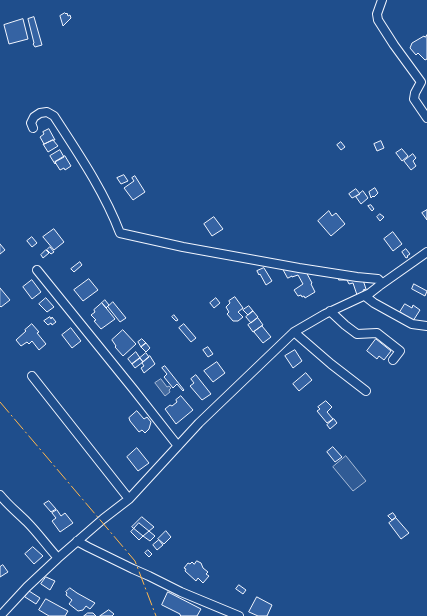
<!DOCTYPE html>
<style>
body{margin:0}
canvas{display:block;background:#1f4e8c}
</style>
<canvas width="427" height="616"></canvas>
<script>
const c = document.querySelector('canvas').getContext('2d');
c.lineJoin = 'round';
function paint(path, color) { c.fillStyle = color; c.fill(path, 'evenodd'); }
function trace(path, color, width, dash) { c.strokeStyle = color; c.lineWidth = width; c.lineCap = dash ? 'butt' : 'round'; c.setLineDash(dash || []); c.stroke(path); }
const built = new Path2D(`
 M346,456L366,481L353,491L333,467Z`);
paint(built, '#305b95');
trace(built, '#a8bbd7', 1);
const water = new Path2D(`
 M161,379L167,387L169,386L171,388L169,390L170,392L165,396L155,383Z`);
paint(water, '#446ba0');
trace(water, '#a8bbd7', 1);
const building = new Path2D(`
 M65,13L66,14L67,13L68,16L70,15L71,18L63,26L60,16Z
 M34,17L42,45L35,47L33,44L34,43L28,19Z
 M23,19L28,39L9,44L4,25Z
 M427,35V59L425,60L418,53L416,55L410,48L412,43L424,36L425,37Z
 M49,129L55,140H53L44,144L40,137L44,134L43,132Z
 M53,140L58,146L48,152L43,144H44Z
 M381,141L384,148L377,151L374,144Z
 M341,142L345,147L341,150L337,145Z
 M402,149L408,156L402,161L396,153Z
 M60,150L64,157L55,162L56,163L55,164L50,156Z
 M413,154L416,158L413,161L416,166L411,170L404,161Z
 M65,156L71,166L65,170L64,168L60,170L55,162Z
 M124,175L128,181L121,184L117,178Z
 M135,176L145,192L133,200L124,188L134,181L132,178Z
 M375,188L378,193L374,197L373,196L371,198L369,192Z
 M356,189L360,194L352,198L349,194Z
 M363,191L368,198L361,204L356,197Z
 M371,205L374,209L372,211L368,206Z
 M427,210V220L422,213Z
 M329,211L332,216L336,213L345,224L331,236L318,221Z
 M380,214L384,217L380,221L377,217Z
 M214,217L223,229L212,236L204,224Z
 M54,229L64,242L54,250L43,237Z
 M393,232L402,244L393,251L384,239Z
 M32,237L37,243L32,247L27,241Z
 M0,244L5,250L0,254Z
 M50,247L54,252L51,254L47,250Z
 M406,249L410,254L407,256L408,257L406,258L402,252Z
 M46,250L49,253L43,258L41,255Z
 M80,262L82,265L74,272L71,269Z
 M264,268L272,281L266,285L260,274L259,275L257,271Z
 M283,269L305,270L312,283L311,284L315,292L305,298L304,296L302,297L301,295L298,296L294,290L303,284L298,275L292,277V276L288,278Z
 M339,276L363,280L366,289L363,290L364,292H362V293L357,295L353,283L349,284L347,280H339Z
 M89,279L98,290L83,301L74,290Z
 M32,280L41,292L32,299L23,287Z
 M414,284L427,291L425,296L412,289Z
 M0,288L10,300L1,307L0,306Z
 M235,297L243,308L238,312L243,317L238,321H233L227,314L229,312L226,307L230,303L229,301Z
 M46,298L54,307L47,312L39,304Z
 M216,298L220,303L214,308L210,303Z
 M105,300L109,305L106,308L102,303Z
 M113,302L126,318L120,322L108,307Z
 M102,303L115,319L101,329L94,321L96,320L91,315L95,312L94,310Z
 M405,304L412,308L413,305L420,310L413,321L400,312Z
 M249,306L253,311L248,315L243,310Z
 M253,311L258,317L251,323L246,317Z
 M174,315L178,320L176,321L172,317Z
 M50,317L51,319L52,317L56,322L52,325L51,323L48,325L44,321Z
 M258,318L263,325L253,332L248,325Z
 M32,324L39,332L37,333L46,344L39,350L32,341L29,344L27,342L21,346L16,340L26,331L25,330Z
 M184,324L196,338L191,342L179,328Z
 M262,326L271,337L263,343L254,332Z
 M71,328L81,341L72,348L62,335Z
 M123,330L136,344L123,356L115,347L116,346L112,340Z
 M142,339L146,343L141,347L138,342Z
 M376,339L391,351L384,360L379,356L377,359L367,351Z
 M146,343L150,348L146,352L141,347Z
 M208,347L213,354L208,357L203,350Z
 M295,350L302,361L293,368L285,356Z
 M136,352L140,358L132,364L128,359Z
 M146,353L149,357L143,362L140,358Z
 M150,356L155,364L144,373L141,368L144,366L142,363Z
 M140,358L143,362L135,368L132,364Z
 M217,362L225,373L213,382L204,371Z
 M165,366L184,390L183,391L177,384L173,388L164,377L167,374L162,368Z
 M306,373L312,380L299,391L293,384Z
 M196,375L211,394L202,400L190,386L194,383L191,379Z
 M181,396L193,410L176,424L165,409L170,405L172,406L177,402L176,400Z
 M326,401L332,407L327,412L333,419L327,423L317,411L320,409L318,407Z
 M137,411L144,419L147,417L151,422L149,429L145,433L142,430L139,432L130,421L129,418Z
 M334,419L337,423L330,429L327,425Z
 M333,447L342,457L335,462L327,452Z
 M137,448L149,463L138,471L127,457Z
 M49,501L56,509L51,512L44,504Z
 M57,510L61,516L65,513L73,523L60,532L52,521L56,518L52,513Z
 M393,513L396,517L392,520L388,516Z
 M142,517L154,527L143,536L132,527Z
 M396,518L409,533L401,539L389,523Z
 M139,523L155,536L150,541L143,536L139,540L131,532Z
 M166,531L171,537L164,544L158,539Z
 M159,540L163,545L157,550L153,545Z
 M33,547L43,556L34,564L25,554Z
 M148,550L152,554L149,557L145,553Z
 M197,561L201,563L203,568L208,572L206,574L209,576L203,583L198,578L196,581L185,571L186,569L184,568L188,563L190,564L192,562L194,564Z
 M3,565L8,572L0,577V567Z
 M46,577L55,581L50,590L41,584Z
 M239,585L246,590L243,594L236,589Z
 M70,588L77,593L95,603L90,609L86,606L83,610L78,611L69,604L72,600L66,595L67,593L66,592Z
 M29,591L40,598L36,604L25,597Z
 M168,592L201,609L197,616H181L180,615V614L162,605Z
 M257,597L272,605L267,616H258L249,612Z
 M46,599L68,611L65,616H49L39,610Z
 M109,610L114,614L112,616H100Z
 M88,613H93L96,616H84Z`);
paint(building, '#3563a3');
trace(building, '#f2f6ff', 1);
const minor = new Path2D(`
 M382,0L377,14L378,20L394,45L421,82L415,93L414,99L427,118
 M33,128L31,123L34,117L40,113L47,112L54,116C78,153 104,191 120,233L183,247L299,268L357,277L378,279L380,281L379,286
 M37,270L134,390L178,446
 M365,296L374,303L412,324L427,326
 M330,311L345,325L357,334L377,333L400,351L393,360
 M294,332L331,364L366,391
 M32,376L129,499
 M0,495C8,505 18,513 27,522C38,533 47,546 58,558
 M77,541L88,547L133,569L149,576L181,592L239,616
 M0,616L27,587L58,558L103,519L129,499L199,423L294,332L325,314L370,293L379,286L427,252`);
trace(minor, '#f2f6ff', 10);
trace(minor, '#1f4e8c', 8);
trace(new Path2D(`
 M0,402L135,561L156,616`), '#ffb74d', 1, [14, 3, 2, 3]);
</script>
